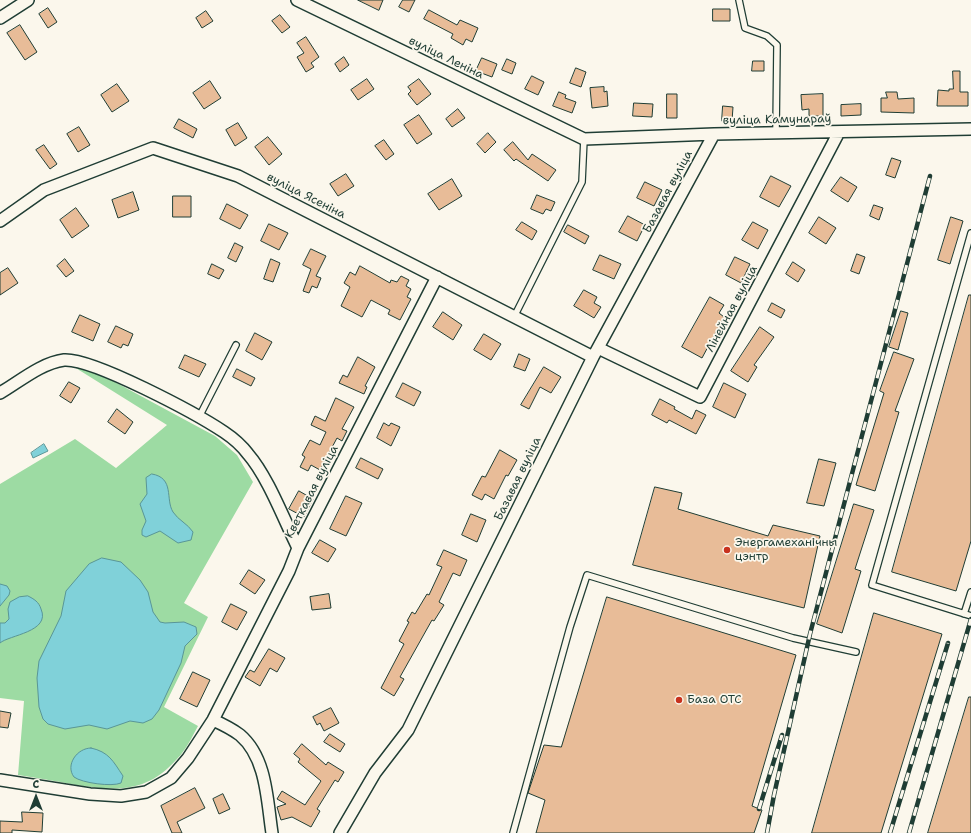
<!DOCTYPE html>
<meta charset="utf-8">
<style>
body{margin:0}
#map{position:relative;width:971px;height:833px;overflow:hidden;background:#fbf7ec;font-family:"Shantell Sans",sans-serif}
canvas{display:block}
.north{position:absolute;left:16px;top:777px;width:40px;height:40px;-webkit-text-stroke:3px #fbf7ec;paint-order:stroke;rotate:0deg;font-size:11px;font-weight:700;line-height:16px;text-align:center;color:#1f3d34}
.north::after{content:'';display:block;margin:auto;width:14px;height:18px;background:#1f3d34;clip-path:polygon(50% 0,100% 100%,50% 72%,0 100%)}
</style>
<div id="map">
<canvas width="971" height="833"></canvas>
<div class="north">С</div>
</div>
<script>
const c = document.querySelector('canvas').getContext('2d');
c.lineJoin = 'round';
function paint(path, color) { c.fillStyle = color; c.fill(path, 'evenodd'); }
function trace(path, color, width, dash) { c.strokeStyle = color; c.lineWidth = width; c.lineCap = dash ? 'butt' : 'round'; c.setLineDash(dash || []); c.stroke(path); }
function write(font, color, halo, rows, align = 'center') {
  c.font = font + ' "Shantell Sans",sans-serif'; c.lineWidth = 3.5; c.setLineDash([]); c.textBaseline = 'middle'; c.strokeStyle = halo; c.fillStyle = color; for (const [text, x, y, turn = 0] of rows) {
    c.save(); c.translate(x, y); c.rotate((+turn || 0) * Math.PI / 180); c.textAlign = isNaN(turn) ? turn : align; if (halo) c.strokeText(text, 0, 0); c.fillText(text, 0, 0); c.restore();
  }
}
paint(new Path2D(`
 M71,365L100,374L215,436L237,455L253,482L184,603L208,617L164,707L198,726C192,737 186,750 177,759C147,793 117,791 76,785C57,781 37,778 18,775L24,701L0,698V484L75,439L116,468L167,425Z`), '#9ddba3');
const water = new Path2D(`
 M44,444L48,451L33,458L31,453Z
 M152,474C175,478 165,499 173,512C178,520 188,524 193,532L191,540L178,543L160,531L146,537L142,535V530L146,521L140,504L147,494L146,478Z
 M102,558L121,562L140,580L148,592L153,612L160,622L165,623L184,622L196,627L197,634L185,646L181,663L159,710L152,719L143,723L130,721L107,729L89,725L65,729L48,724L43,719L39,707L37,678L39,661L61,616L66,591L89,564Z
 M0,584L7,586L10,591L9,595L0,606Z
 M28,596C34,599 39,602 41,609C51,632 9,635 0,643V623H5L9,619L8,609L10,602L19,597Z
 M91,748C109,752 113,761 123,776L121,783C112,787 82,783 74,777C65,765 77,748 91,748Z`);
paint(water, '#80d1d9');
trace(water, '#599697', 1);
const building = new Path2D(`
 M358,0H383L379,10Z
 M403,0H415L409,12L399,7Z
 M48,8L57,22L48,28L39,14Z
 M713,9H730V21H713Z
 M429,10L457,25L460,20L478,28L472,42L466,39L463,45L451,38L453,34L424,19Z
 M206,11L213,21L202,28L196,18Z
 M280,15L290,27L282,33L272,21Z
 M20,25L37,52L25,60L7,33Z
 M306,37L319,57L311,63L314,67L306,72L297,57L304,53L297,43Z
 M344,57L349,65L340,72L335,64Z
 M482,58L497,64L492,77L476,71Z
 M507,59L516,63L512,74L502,70Z
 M753,61H764V71H752Z
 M576,68L586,72L581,87L570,83Z
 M953,71H960V92H968V106H937L938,90L949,91V89H953Z
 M532,76L544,82L538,95L525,89Z
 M367,79L374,89L358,100L351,90Z
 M419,79L431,94L417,105L408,94L411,91L408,87Z
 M210,81L221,98L204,109L193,93Z
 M117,84L129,101L112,112L101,95Z
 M604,87V92L607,91L608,106L592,108L590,88Z
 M559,92L566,95L565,98L576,102L572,113L553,106Z
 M886,92H897L898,99L914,98V113L881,112V98H887Z
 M667,94H677V118H667Z
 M823,94V116H809V109L802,110L801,95Z
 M634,103L653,104L652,117L633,116Z
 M861,104V115L841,116V105Z
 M723,106L733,107L732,121H722Z
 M458,109L465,118L452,127L446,119Z
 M419,115L432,134L417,144L404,125Z
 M179,119L197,129L193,138L174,128Z
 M238,123L247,138L235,146L226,130Z
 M79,127L90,145L78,152L67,134Z
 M488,133L496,142L485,153L477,144Z
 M268,137L282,154L269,165L255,147Z
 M384,140L394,154L386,160L375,146Z
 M513,142L528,160L532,154L556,170L548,181L516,159L514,161L504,150Z
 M44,145L57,164L50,169L36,150Z
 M892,158L901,161L895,178L886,175Z
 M346,174L354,186L338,196L330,184Z
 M771,176L791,186L779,207L760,197Z
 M841,177L857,187L848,202L831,191Z
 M452,179L462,196L439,210L428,194Z
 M645,182L662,190L654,206L637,198Z
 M133,192L139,210L118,218L112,200Z
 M537,195L555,202L551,211L546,209L543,214L531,209Z
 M173,196H191V217H173Z
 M227,204L248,215L240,229L220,219Z
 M874,205L883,208L879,220L870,216Z
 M76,208L89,226L72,238L60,220Z
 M628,216L645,225L637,241L619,232Z
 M819,217L836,228L826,244L809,233Z
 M951,217L963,221L950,264L938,260Z
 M522,222L537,231L532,240L516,230Z
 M753,222L768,230L758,249L742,240Z
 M269,224L288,233L279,250L261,241Z
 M568,225L589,236L585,244L564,232Z
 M235,243L243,247L236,262L228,258Z
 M311,249L326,256L316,276L321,278L317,288L312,286L309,293L303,291L311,269L303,265Z
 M857,254L865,257L859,274L851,271Z
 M600,255L621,264L614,279L593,270Z
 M735,257L750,264L741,283L726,275Z
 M65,259L74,271L66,277L57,266Z
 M271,259L280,263L273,282L264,279Z
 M793,262L805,270L798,282L786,274Z
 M212,264L224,270L219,279L208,274Z
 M360,266L390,283L391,280L397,282L401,276L409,280L406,286L411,289L407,297L411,299L400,320L388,314L390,310L371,300L362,317L341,306L350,287L344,283L350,272L355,275Z
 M8,268L18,283L0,295V273Z
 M584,290L597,297L594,303L601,307L594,318L574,306Z
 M969,295H971V541L956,591L892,572Z
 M710,297L724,305L719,313L724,317L702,358L682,347Z
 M772,303L785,310L781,318L768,311Z
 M901,311L908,313L898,350L889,347Z
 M443,312L462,325L453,340L433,327Z
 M80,315L100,324L93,341L72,332Z
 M116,326L133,334L128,346L123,344L121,348L108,342Z
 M760,327L774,337L754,365L757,367L748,382L731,371Z
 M255,333L272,342L262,360L246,351Z
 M484,334L501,344L491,360L474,350Z
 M894,352L914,359L895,411L899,412L875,491L856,485L884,393L880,391Z
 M519,354L530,359L525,371L514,367Z
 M185,355L206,364L199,377L179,368Z
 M358,357L375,367L365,386L367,387L364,394L339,383L343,375L347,377Z
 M544,367L561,377L551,393L540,387L529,409L521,405Z
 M237,369L255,378L251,386L233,377Z
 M69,382L80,388L71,403L60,396Z
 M403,383L421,392L414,406L396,397Z
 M724,383L746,394L735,418L713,407Z
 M336,398L354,407L342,429L347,431L342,441L337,438L320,470L311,465L308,471L300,467L305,457L302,455L310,440L320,445L326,432L311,425L315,416L325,421Z
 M660,399L675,407L674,409L692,419L696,410L706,415L696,434L669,420L667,423L652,415Z
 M117,409L133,422L125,434L108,422Z
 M384,423L389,426L391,423L400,427L391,446L377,438Z
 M500,450L517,460L508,476L506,475L494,499L485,494L482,500L472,495L482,476L485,477Z
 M361,458L383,469L378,479L356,468Z
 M819,459L836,463L824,506L807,503Z
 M655,487L682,493L678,509L768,536L773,525L820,536L804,608L633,565Z
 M299,491L313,499L304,517L289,509Z
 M346,496L362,503L346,536L330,529Z
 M854,504L874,510L855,569L861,571L842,633L817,624Z
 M471,514L486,520L477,542L462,535Z
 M320,540L336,549L328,562L312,553Z
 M444,550L467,560L460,576L453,573L439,602L444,605L434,621L432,620L400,677L404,679L394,696L381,688L404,644L399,641L409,622L407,621L412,612L415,614L427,594L429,595L442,567L437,565Z
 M249,570L265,580L255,594L240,584Z
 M329,594L331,608L312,610L310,597Z
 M607,597L796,655L752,806L762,810L754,833H536L545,800L528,793L544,745L561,747Z
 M231,604L247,612L237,630L222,622Z
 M874,613L942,634L881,833H812Z
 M269,649L285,658L277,672L270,668L260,686L245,677L250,670L254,672Z
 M193,672L210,680L197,707L180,699Z
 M969,697H971V833H928Z
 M331,708L339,723L324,731L320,723L317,725L313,717Z
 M0,711L11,713L8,728L0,727Z
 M330,734L345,744L340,752L324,742Z
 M302,744L326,765L328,762L344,772L338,782L335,780L317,809L320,811L311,827L292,817L281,820L277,807L286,804L277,799L282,791L305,805L321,781L298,762L300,759L294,754Z
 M195,788L205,808L177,822L182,833H172L161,806Z
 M223,794L230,809L219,814L213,799Z
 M22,812L43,813L42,832L12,830V833H0V821L22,822Z`);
paint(building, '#e8bc98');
trace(building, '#1f3d34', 1);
const lane = new Path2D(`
 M739,0L745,28L767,36L777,45L776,133
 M971,233L872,585L971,616
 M514,317L582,182L584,139
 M199,417L236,345
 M964,614L971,592
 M513,833L570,627L587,575L793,638L856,652`);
const street = new Path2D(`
 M297,0L584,139L714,134L971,129
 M0,18L28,0
 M0,221L44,190L153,148L238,176L593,357
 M598,348L700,397L839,132
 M0,393C19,382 41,363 64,360C93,358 197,414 224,432C233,438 242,446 248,454C268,477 284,520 298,548
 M213,720C222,724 232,729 240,735C267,758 267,801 272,833
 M0,780L90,794L121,796L146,792L171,778L188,758L213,720L289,571L298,548L437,277
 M340,833L375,773L408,730L593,357L714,134`);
trace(lane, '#1f3d34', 8);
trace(street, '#1f3d34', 14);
trace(lane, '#fbf7ec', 5.5);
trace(street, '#fbf7ec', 11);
const rail = new Path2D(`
 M759,809L782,735
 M767,833L774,795L810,634L930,176
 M890,833L948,643
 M909,833L971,619`);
trace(rail, '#1f3d34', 4.5);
trace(rail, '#fbf7ec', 3, [9]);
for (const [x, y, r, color] of [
 [727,550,4,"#c8321e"],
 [679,700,4,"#c8321e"]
]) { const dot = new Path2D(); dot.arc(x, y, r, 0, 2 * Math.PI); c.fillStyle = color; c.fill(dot); trace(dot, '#fbf7ec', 1.5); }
write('12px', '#1f3d34', '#fbf7ec', [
 ["вуліца Леніна",446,58,26],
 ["вуліца Камунараў",777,120,-1],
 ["Базавая вуліца",668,192,-62],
 ["вуліца Ясеніна",306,196,27],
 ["Лінейная вуліца",732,309,-62],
 ["Базавая вуліца",518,479,-64],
 ["Кветкавая вуліца",312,492,-63]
]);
write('12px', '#1f3d34', '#fbf7ec', [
 ["Энергамеханічны",735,543],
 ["цэнтр",735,557],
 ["База ОТС",687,700]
], 'left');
</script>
